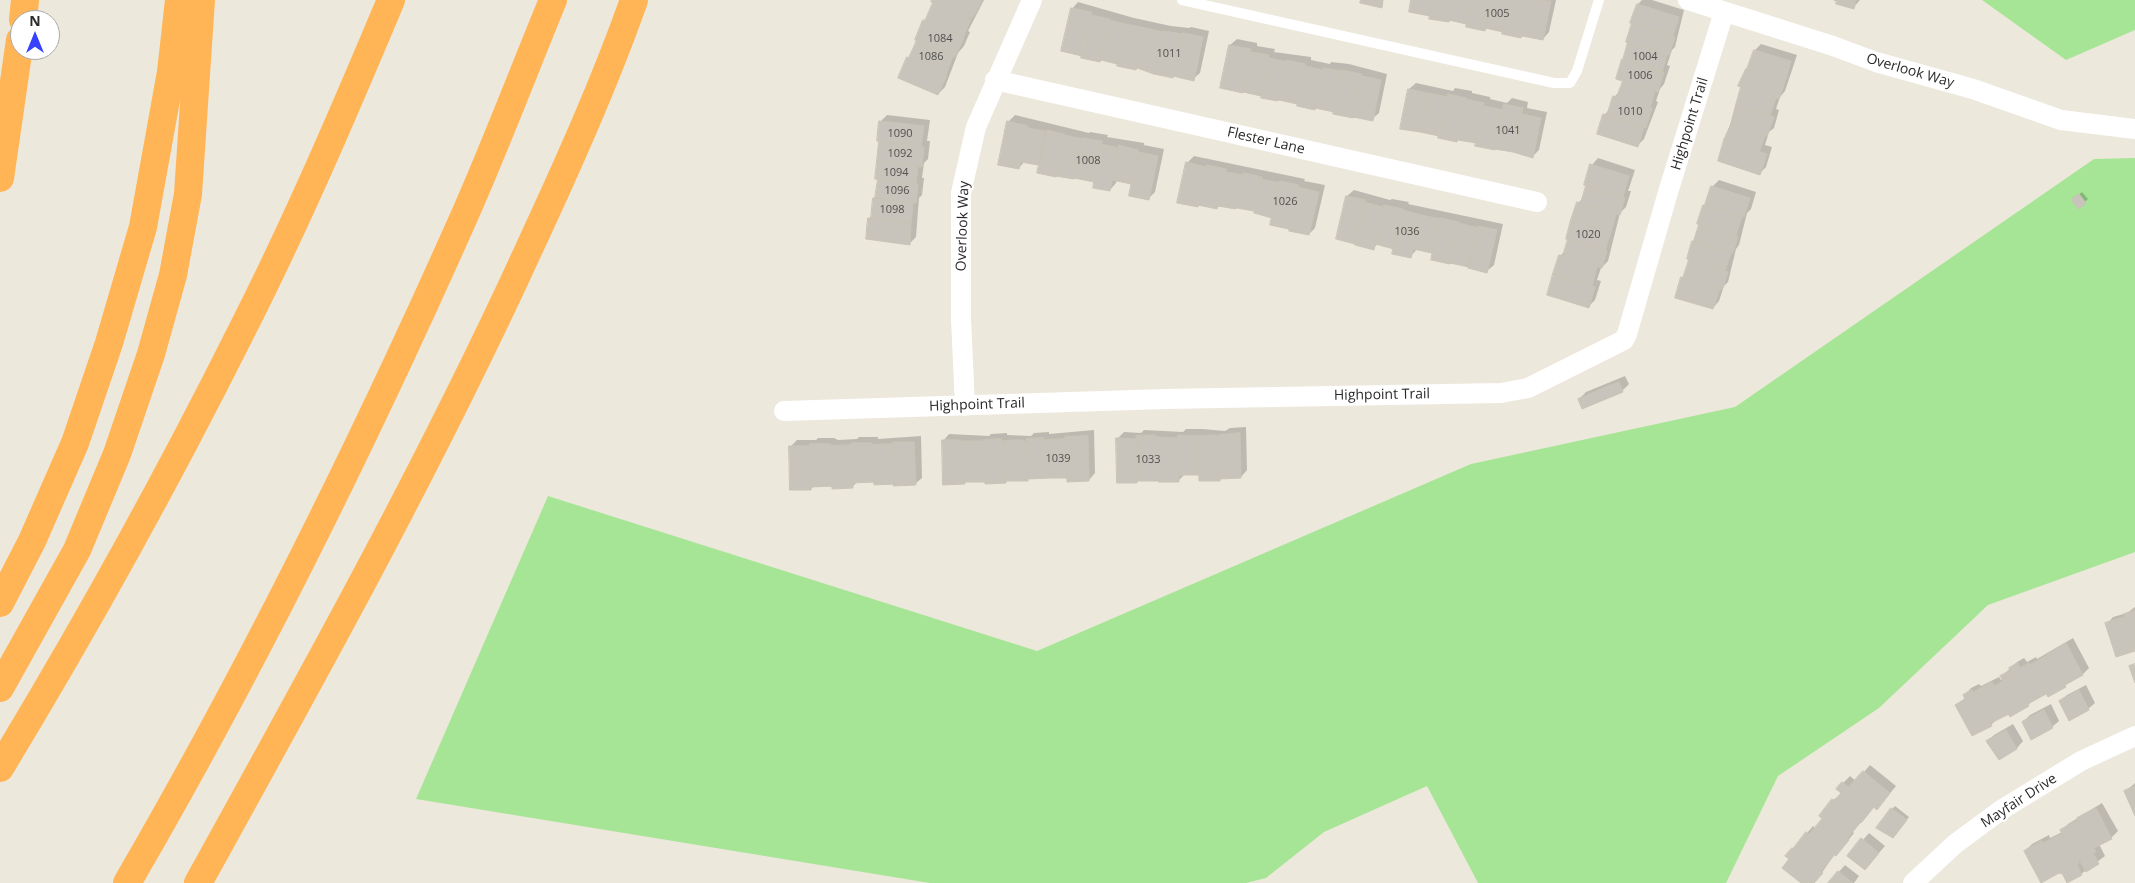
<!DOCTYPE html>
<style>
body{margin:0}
#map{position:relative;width:2135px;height:883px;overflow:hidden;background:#ede8dc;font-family:"Open Sans",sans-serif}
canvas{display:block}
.north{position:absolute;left:10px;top:10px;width:50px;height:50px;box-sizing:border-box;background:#fff;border:1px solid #aaa;border-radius:50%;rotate:0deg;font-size:14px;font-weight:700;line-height:20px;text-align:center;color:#2a2a2a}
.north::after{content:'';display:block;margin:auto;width:18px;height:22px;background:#3742ff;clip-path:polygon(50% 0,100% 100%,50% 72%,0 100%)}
</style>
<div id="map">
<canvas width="2135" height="883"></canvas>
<div class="north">N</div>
</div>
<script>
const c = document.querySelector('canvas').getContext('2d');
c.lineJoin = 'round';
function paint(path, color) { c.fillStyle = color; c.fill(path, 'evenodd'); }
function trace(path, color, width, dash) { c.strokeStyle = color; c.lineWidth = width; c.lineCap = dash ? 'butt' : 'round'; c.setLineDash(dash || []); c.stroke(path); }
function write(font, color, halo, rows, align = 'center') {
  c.font = font + ' "Open Sans",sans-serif'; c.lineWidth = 4.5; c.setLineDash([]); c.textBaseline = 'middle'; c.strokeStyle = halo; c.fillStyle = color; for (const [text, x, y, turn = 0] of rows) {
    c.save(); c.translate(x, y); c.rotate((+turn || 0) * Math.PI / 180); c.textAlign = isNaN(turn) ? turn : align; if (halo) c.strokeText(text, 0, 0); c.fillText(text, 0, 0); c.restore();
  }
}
paint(new Path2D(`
 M1982,0H2135V30L2066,60Z
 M2135,158V552L1988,605L1879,708L1778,776L1726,883H1478L1427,786L1324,832L1266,878L1246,883H930L416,799L548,496L1037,651L1471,464L1735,407L2094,159Z`), '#a7e596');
paint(new Path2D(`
 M933,0H984L968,31L970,32L964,46L958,53L945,87L938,94L908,58L912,54L918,40L917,39L935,2Z
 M1413,0H1556L1549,32L1543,39L1504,33V31L1487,27L1485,29L1468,23L1431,18V15Z
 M1642,0H1652L1684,10L1675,47L1672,50L1667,65L1670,66L1664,84L1660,89L1656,101L1658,102L1644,139L1638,145L1604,115L1611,108L1614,97L1621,90L1633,23L1632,22L1638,4Z
 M1833,0H1860L1853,8Z
 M1078,2L1134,18L1171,26L1189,28L1191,27L1209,31L1200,73L1193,79L1138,67L1136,69L1102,59L1100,61L1072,9Z
 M1237,39L1257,43V46L1275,49L1274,52L1311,57V60L1330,64L1331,62L1349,64L1387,74L1379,113L1372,119L1222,87L1230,45Z
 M1761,44L1797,55L1785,91L1780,97L1776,109L1779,110L1774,128L1769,132L1765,145L1772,147L1766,167L1760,173L1719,160L1747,70L1755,50Z
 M1416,83L1453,91L1455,88L1472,91V93L1490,97V99L1507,103L1512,98L1528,102L1527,108L1547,112L1539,150L1532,157L1477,142L1458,138L1457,140L1409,89Z
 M887,115L930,120L927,141H930L928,159L924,163L922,178H924L922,195L919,198L916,237L910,243L867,238L870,218L872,216L874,199L877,196L879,178H876L881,121Z
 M1015,115L1089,133L1090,132L1108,135L1107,137L1144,143V145L1164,149L1155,192L1149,198L1133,183L1117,180L1116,183L1110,190L1095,180L1038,172L1040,164L1025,161L1019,168L1008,122Z
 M1194,156L1305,179L1304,181L1325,185L1315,228L1309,234L1272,224L1274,217L1256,210L1220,205L1217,208L1199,204L1187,163Z
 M1598,158L1635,170L1628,191H1631L1626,207L1620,213L1608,261L1601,268L1597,280L1601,281L1595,300L1588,307L1548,294L1560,256L1566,250L1578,203L1584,197L1592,165Z
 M1719,180L1756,192L1751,209L1747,213L1739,245L1736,249L1728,282L1724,286L1719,301L1713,308L1682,278L1686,274L1690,259L1688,258L1712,187Z
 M1354,190L1390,200L1392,199L1409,202L1408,204L1503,224L1494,265L1487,271L1451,262L1434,252L1418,248L1411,256L1395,248L1378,244L1373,248L1338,238L1347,196Z
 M2082,192L2088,199L2079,207L2076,197Z
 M1625,376L1629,384L1622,391L1579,399L1586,392Z
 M1246,427L1247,470L1241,477L1201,480L1200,474H1185L1179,480H1139L1137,482L1117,439L1124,432L1141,433L1144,430L1183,432L1186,429H1203L1225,431L1230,428Z
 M1094,430L1095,473L1089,480L1068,476L1008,480L1006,482L986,480L944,484L943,441L949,434L989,436L991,434L1007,433V435L1031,436L1034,433L1049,432V434Z
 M921,436L922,478L915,484L858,481L852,487L814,486L811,489L790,447L797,440H816L818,438H834L838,440L857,439L859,437H878V439Z
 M2135,607V650L2107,624L2113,617L2127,613Z
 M2073,638L2089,668L2083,674L2048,695L2046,692L2035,698L2028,705L1997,719L1991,725L1973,734L1957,705L1966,697L1965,695L1971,688L1979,684L1981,686L1999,677L2001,680L2003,679L2002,676L2017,662L2024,658L2027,662L2036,657L2037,659Z
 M2086,685L2095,703L2088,709L2060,701L2067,695Z
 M2051,704L2059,721L2052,727L2023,722L2030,715Z
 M2013,724L2023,741L2017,748L1999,758L1988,741L1994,735Z
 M1870,765L1896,786L1883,802L1874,806L1853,832L1854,833L1842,848L1835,854L1816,881L1803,883L1791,859L1787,856L1807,833L1813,826L1816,829L1824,818L1833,800L1843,793L1838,789L1843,783L1850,776L1856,781Z
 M2135,783V813L2126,791Z
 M2102,803L2118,831L2111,838L2101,843L2100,846L2105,856L2081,874L2059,872L2042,881L2025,851L2032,844L2049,835L2050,838L2062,832L2068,824Z
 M1895,806L1909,817L1896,833L1892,809Z
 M1869,833L1885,846L1871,862L1849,856Z
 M1845,865L1859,876L1854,883H1829Z`), '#0003');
const building = new Path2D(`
 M932,0H982L974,16H973L971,19L931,2Z
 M1361,0H1383L1382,8L1360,3Z
 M1411,0H1433L1430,16L1409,12Z
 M1433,0H1453L1449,22L1429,19Z
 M1453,0H1471L1466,24L1449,20Z
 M1471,0H1491L1485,31L1466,27Z
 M1491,0H1509L1503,32L1485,28Z
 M1509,0H1529L1521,38L1502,34Z
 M1529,0L1551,1L1543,40L1522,36Z
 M1837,0H1856L1854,9L1836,4Z
 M933,3L971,19L963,38L925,21Z
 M1637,4L1679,17L1673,36L1630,23Z
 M1071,8L1092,12L1082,56L1061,51Z
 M1091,15L1110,19L1100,62L1081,58Z
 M923,20L964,38L955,57L915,40Z
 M1109,20L1126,24L1117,64L1101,60Z
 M1632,23L1675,37L1669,55L1626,42Z
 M1126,24L1145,28L1136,70L1117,66Z
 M1145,28L1164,32L1154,74L1137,68Z
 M1164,31L1183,34L1173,78L1154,74Z
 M1183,33L1203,37L1194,81L1173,76Z
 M917,40L953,56L946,75L909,58Z
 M1628,42L1667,54L1662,72L1623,60Z
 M1229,45L1251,49L1243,93L1220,88Z
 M1754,50L1791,61L1785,82L1747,69Z
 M1251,52L1269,55L1261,96L1243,92Z
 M907,57L947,75L938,95L898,78Z
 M1269,58L1287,62L1278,101L1261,98Z
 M1622,59L1664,72L1658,92L1616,79Z
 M1287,60L1305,64L1297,104L1279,100Z
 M1305,66L1323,70L1315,110L1297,106Z
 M1324,68L1342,71L1334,112L1315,108Z
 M1746,69L1785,82L1779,99L1738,86Z
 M1342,70L1362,74L1353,118L1333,114Z
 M1362,76L1381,80L1373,121L1353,117Z
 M1623,81L1655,91L1650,108L1617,97Z
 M1741,87L1776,98L1770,115L1736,105Z
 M1408,89L1428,93L1420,132L1400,129Z
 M1428,93L1447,97L1439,136L1420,132Z
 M1448,94L1466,98L1457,142L1438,138Z
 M1613,96L1652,108L1646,128L1607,116Z
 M1466,99L1484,103L1476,143L1458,140Z
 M1504,104L1523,108L1513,152L1495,149Z
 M1736,105L1774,117L1767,136L1731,125Z
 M1484,106L1503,110L1495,150L1475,146Z
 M1521,114L1541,118L1533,158L1513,152Z
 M1603,114L1644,127L1638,147L1597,134Z
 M879,121L924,126L921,147L877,141Z
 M1007,121L1028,126L1019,169L998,165Z
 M1731,125L1765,136L1759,152L1724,140Z
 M1028,128L1045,131L1038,165L1021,162Z
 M1047,130L1064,134L1056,177L1037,173Z
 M1064,135L1082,139L1074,179L1056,176Z
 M1082,138L1102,141L1094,182L1074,178Z
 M1724,140L1767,154L1760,175L1718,161Z
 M879,142L924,147L922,167L877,161Z
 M1101,144L1119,148L1110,191L1093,188Z
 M1119,145L1138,150L1131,184L1112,180Z
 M1138,152L1158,156L1149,200L1129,196Z
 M877,161L918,166L916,184L875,179Z
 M1186,162L1206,167L1198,207L1177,203Z
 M1590,164L1629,176L1623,197L1584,185Z
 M1207,165L1226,169L1217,209L1198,205Z
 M1226,172L1244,175L1236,209L1218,206Z
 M1244,173L1262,177L1254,211L1237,208Z
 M878,179L918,184L916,203L875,198Z
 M1261,179L1280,183L1272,218L1254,213Z
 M1280,181L1299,185L1289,229L1270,225Z
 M1586,186L1625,198L1620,215L1581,203Z
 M1711,186L1750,198L1744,217L1705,205Z
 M1298,187L1319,192L1309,235L1289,231Z
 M2079,194L2086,203L2079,209L2071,200Z
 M1346,196L1365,200L1355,244L1336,239Z
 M873,198L913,203L911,223L871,218Z
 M1364,202L1383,207L1374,250L1355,245Z
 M1577,202L1616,214L1611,232L1571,220Z
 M1384,205L1403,209L1394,249L1375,244Z
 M1703,205L1742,216L1736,236L1697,224Z
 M1402,210L1421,215L1411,258L1392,254Z
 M1421,215L1440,219L1432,253L1413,249Z
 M868,218L911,223L910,245L866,239Z
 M1440,218L1459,222L1450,264L1431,260Z
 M1571,220L1611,232L1605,251L1566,239Z
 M1459,223L1478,228L1469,267L1450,263Z
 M1699,225L1738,237L1733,253L1694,241Z
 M1478,226L1497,230L1487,273L1468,268Z
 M1568,239L1607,251L1602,268L1563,256Z
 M1692,241L1731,253L1725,271L1687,259Z
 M1559,255L1597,267L1592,286L1553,274Z
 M1689,260L1728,272L1722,290L1683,278Z
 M1553,274L1595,287L1589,308L1547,295Z
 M1681,277L1720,289L1713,309L1675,298Z
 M1619,382L1623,392L1582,409L1578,399Z
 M1240,433L1241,478L1220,479L1219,435Z
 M1155,435L1158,437L1159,481H1137L1136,436Z
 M1178,435L1198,436L1199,475H1179Z
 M1216,435L1219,437L1220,481H1199L1198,436Z
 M1088,436L1089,481L1067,482L1065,437Z
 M1158,437L1178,438L1179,482H1159Z
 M1043,438V440H1048L1050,478L1028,479L1026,439Z
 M1116,438L1137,439V483H1117Z
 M1001,439V441H1005L1006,483L985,484L983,440Z
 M1066,439L1067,478H1050L1048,440Z
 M942,440H960V441H964L965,484L943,485Z
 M1022,440L1026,442L1028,481H1006L1005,441Z
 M964,441H981L983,442L985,482H965Z
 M893,442H914L916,485L894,486Z
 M852,443H872L874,482L853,483Z
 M810,444H831L832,486L811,487Z
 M893,444L894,484L874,485L872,445Z
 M852,445L853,488L832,489L831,446Z
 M789,446H810L811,490H790Z
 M2135,611V645L2124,614Z
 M2125,617L2135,645V651L2116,657L2105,623Z
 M2066,643L2083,675L2065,685L2047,654Z
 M2048,655L2066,687L2048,697L2030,665Z
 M2018,663L2020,668L2029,663L2046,694L2028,704L2009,668Z
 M2135,664V683L2129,666Z
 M2010,671L2029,706L2010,717L1994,686L2003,681L2000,676Z
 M1992,682L2009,714L1991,723L1974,692Z
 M1972,690L1992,726L1972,736L1955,705L1965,699L1963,695Z
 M2079,690L2089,710L2069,721L2059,701Z
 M2044,710L2053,728L2031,740L2022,722Z
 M2006,730L2017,749L1999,760L1986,741Z
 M1863,771L1890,793L1877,810L1849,787Z
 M1842,782L1874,807L1861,823L1834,801L1841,793L1836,789Z
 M2135,786V816L2124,791Z
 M1832,799L1860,822L1847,839L1819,816Z
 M1891,808L1907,820L1893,838L1876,828Z
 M2096,808L2112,839L2094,848L2077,818Z
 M1822,819L1849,840L1836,856L1809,835Z
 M2078,820L2096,852L2093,853L2099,864L2086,872L2080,861H2077L2060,830Z
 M1806,832L1834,855L1821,871L1793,849Z
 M2061,834L2079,864L2077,865L2082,875L2067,883L2062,873L2060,874L2044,843Z
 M1861,838L1879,853L1865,870L1847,856Z
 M2042,841L2059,873L2041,883L2024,851Z
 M1792,848L1823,873L1814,883H1801L1782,868L1789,859L1785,856Z
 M1838,871L1853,883H1828Z`);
paint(building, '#c8c4bb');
trace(building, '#c8c4b5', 1);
trace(new Path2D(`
 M1182,0L1554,83H1570L1577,71L1599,0`), '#fff', 10);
trace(new Path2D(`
 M1688,0L1833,46L1876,62L1973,89L2061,120L2135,129
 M995,80L1537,202
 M965,406L961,319V193L976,127L1032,0
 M784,411L1165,399L1501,393L1528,388L1624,340L1627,334L1669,189L1724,12
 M1913,883L1955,844L2001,810L2081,761L2135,736`), '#fff', 20);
trace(new Path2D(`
 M23,20L25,0
 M0,178L20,40
 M0,603L32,541L75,443L109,343L143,227L171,72L179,0
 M0,688L77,550L117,454L151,354L173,275L188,194L201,0
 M0,768C86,626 167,480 241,332C296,224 344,112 391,0
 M127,883C252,668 362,446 463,219C495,147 523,73 553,0
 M198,883C313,675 429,467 528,251C566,169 604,85 634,0`), '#ffb455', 28);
write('11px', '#52504e', null, [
 ["1005",1497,14],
 ["1084",940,39],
 ["1011",1169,54],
 ["1086",931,57],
 ["1004",1645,57],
 ["1006",1640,76],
 ["1010",1630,112],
 ["1041",1508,131],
 ["1090",900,134],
 ["1092",900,154],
 ["1008",1088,161],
 ["1094",896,173],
 ["1096",897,191],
 ["1026",1285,202],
 ["1098",892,210],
 ["1036",1407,232],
 ["1020",1588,235],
 ["1039",1058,459],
 ["1033",1148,460]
]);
write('14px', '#2a2a2a', '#fff', [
 ["Overlook Way",1910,71,16],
 ["Highpoint Trail",1690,124,-73],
 ["Flester Lane",1266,141,13],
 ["Overlook Way",963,226,-88],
 ["Highpoint Trail",1382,395,-1],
 ["Highpoint Trail",977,405,-2],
 ["Mayfair Drive",2019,801,-33]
]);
</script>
